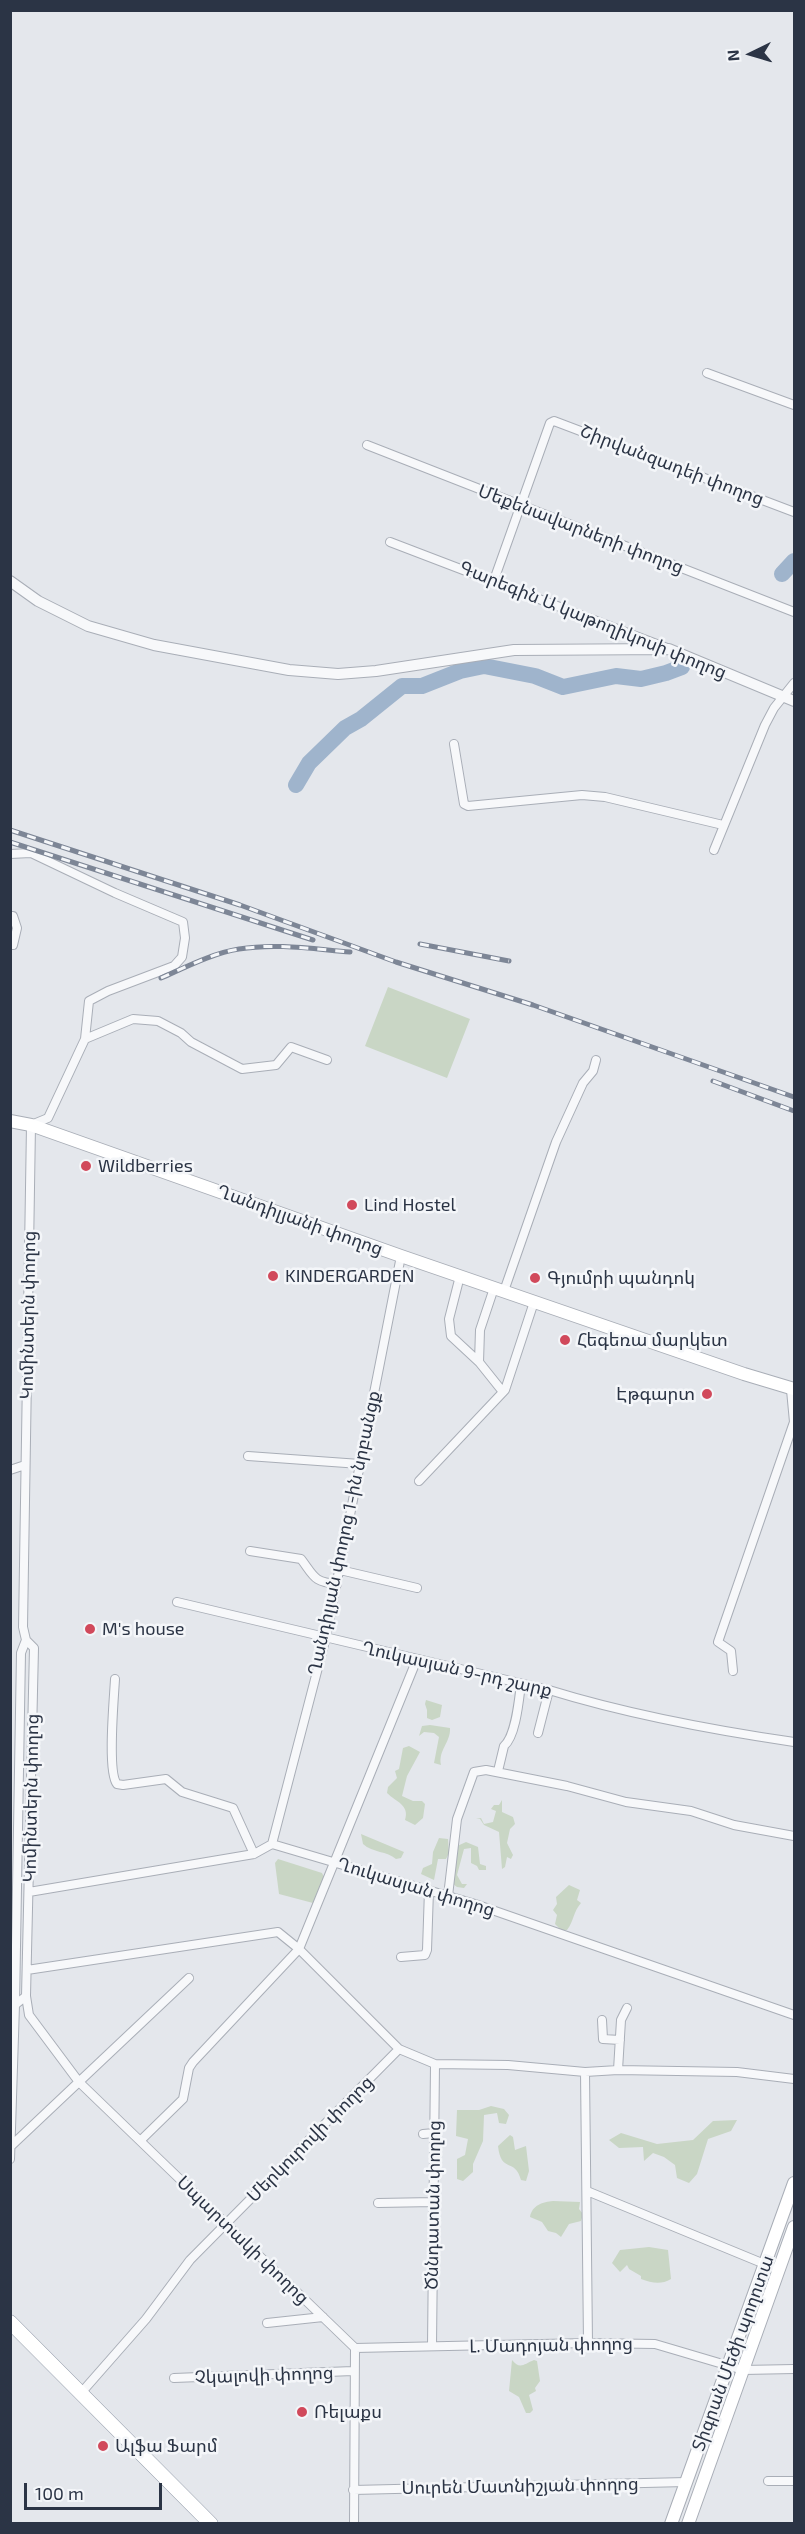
<!DOCTYPE html>
<meta charset="utf-8">
<style>
body{margin:0}
#map{position:relative;width:805px;height:2534px;overflow:hidden;background:#e4e7ec;font-family:"Exo 2",sans-serif}
canvas{display:block}
.frame{position:absolute;inset:0;border:12px solid #2b3445;pointer-events:none}
.north{position:absolute;left:721px;top:24px;width:60px;height:60px;-webkit-text-stroke:4px #f4f6f9;paint-order:stroke;rotate:265deg;font-size:16px;font-weight:700;line-height:24px;text-align:center;color:#2b3445}
.north::after{content:'';display:block;margin:auto;width:21px;height:27px;background:#2b3445;clip-path:polygon(50% 0,100% 100%,50% 72%,0 100%)}
.scale{position:absolute;left:24px;top:2483px;width:138px;height:27px;box-sizing:border-box;border:3px solid #2b3445;border-top:0;padding-left:8px;font-size:18px;line-height:21px;white-space:nowrap;color:#2b3445;-webkit-text-stroke:4px #f4f6f9;paint-order:stroke}
</style>
<div id="map">
<canvas width="805" height="2534"></canvas>
<div class="frame"></div>
<div class="north">N</div>
<div class="scale">100 m</div>
</div>
<script>
const c = document.querySelector('canvas').getContext('2d');
c.lineJoin = 'round';
function paint(path, color) { c.fillStyle = color; c.fill(path, 'evenodd'); }
function trace(path, color, width, dash) { c.strokeStyle = color; c.lineWidth = width; c.lineCap = dash ? 'butt' : 'round'; c.setLineDash(dash || []); c.stroke(path); }
function write(font, color, halo, rows, align = 'center') {
  c.font = font + ' "Exo 2","Noto Sans Armenian",sans-serif'; c.lineWidth = 5; c.setLineDash([]); c.textBaseline = 'middle'; c.strokeStyle = halo; c.fillStyle = color; for (const [text, x, y, turn = 0] of rows) {
    c.save(); c.translate(x, y); c.rotate((+turn || 0) * Math.PI / 180); c.textAlign = isNaN(turn) ? turn : align; if (halo) c.strokeText(text, 0, 0); c.fillText(text, 0, 0); c.restore();
  }
}
paint(new Path2D(`
 M388,987L470,1019L447,1078L365,1046Z
 M426,1700L442,1705L440,1717L432,1720L427,1718V1710L425,1704Z
 M430,1725L450,1728C451,1742 438,1750 441,1765L434,1763L439,1737L434,1733L424,1732L419,1736L422,1726Z
 M409,1746L420,1752L407,1776L402,1796L413,1801H422L425,1804L423,1818L415,1825L405,1820C410,1805 396,1802 387,1793L388,1787L397,1778L395,1771L399,1769L403,1748Z
 M502,1800V1812L513,1817L515,1824L510,1829L507,1843L513,1855L511,1859L507,1857L505,1867L502,1869L499,1832L484,1825L480,1819H476L481,1818L484,1824L493,1822L496,1811L491,1809L494,1805H499Z
 M361,1834L404,1852L401,1858L396,1859C387,1851 373,1853 363,1844Z
 M439,1838L448,1839L449,1853L446,1859H438L434,1880L421,1874L423,1868L432,1864L433,1852Z
 M466,1842L478,1847L480,1864L486,1866V1870H479L477,1866L471,1863V1848L464,1849L457,1875L462,1884H467L464,1888L457,1887L453,1884L455,1847Z
 M278,1859L322,1873L324,1877L313,1903L279,1894L275,1863Z
 M569,1885L580,1890L577,1900L581,1903C573,1912 574,1921 567,1930H561L555,1924L557,1915L553,1910L557,1904L556,1897Z
 M491,2106L504,2109L509,2115L506,2124L499,2123L497,2113L484,2115L483,2141L473,2164V2172L463,2181L457,2179V2159L465,2155L468,2139L456,2136L457,2110H479Z
 M737,2120L731,2131L708,2139L697,2174L689,2183L677,2178L675,2165L664,2157L653,2153L644,2161L643,2147L619,2148L609,2140L621,2133L657,2144L693,2140L713,2121Z
 M510,2135L513,2137L515,2150L526,2146L529,2171L526,2181L521,2180C515,2157 501,2174 498,2146Z
 M553,2201L580,2202L579,2209L583,2214L581,2221L569,2224L561,2237L556,2233L548,2231L542,2222L530,2217C532,2205 543,2202 553,2201Z
 M649,2247L668,2250L671,2279C661,2285 652,2283 641,2279V2276L629,2269L627,2265L620,2272L612,2263L620,2250Z
 M512,2360C520,2370 524,2364 534,2360L537,2361L540,2381L535,2388L536,2391L529,2395L533,2410L530,2413H526L519,2397L509,2391Z`), '#c9d6c5');
trace(new Path2D(`
 M782,574L794,561
 M296,785L309,763L345,728L361,719L402,686H422L460,671L484,666L535,676L563,687L616,676L641,679L666,673L682,667`), '#9fb4cc', 16);
const minor = new Path2D(`
 M707,373L794,405
 M367,445L794,612
 M390,542L667,648
 M494,580L550,423L554,421L794,512
 M454,744L464,804L468,806L582,795L605,797L723,825
 M714,850L765,725L774,708L794,683
 M10,854L31,853L115,893L183,922L185,938L182,957L174,966L108,991L89,1001L85,1039
 M10,916H13L17,928L13,945H10
 M460,1276L449,1319L451,1336L479,1362
 M494,1288L480,1330L479,1362L503,1392
 M504,1291L556,1142L583,1083L593,1071L596,1060
 M248,1456L360,1464
 M10,1470L25,1465
 M419,1481L505,1390L534,1302
 M250,1551L301,1559C314,1576 313,1582 337,1584
 M340,1570L417,1588
 M177,1602L549,1690C630,1715 712,1730 794,1742
 M733,1671L731,1651L718,1642L794,1422L791,1390
 M115,1679C114,1699 107,1772 117,1784L123,1785L166,1779L182,1792L233,1808L254,1854
 M538,1733L549,1690
 M498,1771L504,1746C516,1736 519,1699 521,1684
 M272,1844L326,1637L401,1256
 M29,1892L254,1854L272,1844L475,1904L794,2015
 M448,1896L457,1819L474,1772L486,1770L567,1786L626,1802L691,1811L734,1825L794,1836
 M401,1957L425,1955L427,1950L429,1890
 M27,1970L278,1932L299,1949L399,2049L435,2064L508,2065L585,2072L618,2070L737,2072L794,2079
 M26,1996L29,2015L79,2082L355,2348L354,2524
 M15,2005L21,1653L26,1640
 M602,2020L603,2039L620,2040
 M618,2070L621,2020L627,2008
 M585,2072L588,2343
 M423,2134L434,2133
 M141,2140L183,2099L189,2068L193,2062L299,1949L417,1659
 M11,2146L189,1978
 M10,2159L15,2005L26,1996L34,1648L26,1640L23,1627L31,1125L48,1118L85,1039L133,1019L158,1021L181,1033L191,1042L242,1069L276,1065L291,1047L327,1060
 M587,2191L779,2270
 M378,2203L434,2202
 M267,2323L323,2317
 M432,2346L435,2064
 M355,2348L588,2343L655,2344L743,2370L794,2369
 M174,2378L353,2371
 M81,2393L146,2319L190,2260L399,2049
 M768,2481H794
 M353,2490L686,2482`);
const tertiary = new Path2D(`
 M10,581L38,601L88,626L154,645L289,670L338,674L376,671L514,650L669,649L794,701`);
const secondary = new Path2D(`
 M10,1121L31,1125L401,1256L744,1374L794,1389
 M671,2524L794,2183
 M688,2524L794,2227`);
const trunk = new Path2D(`
 M10,2322L211,2524`);
trace(minor, '#a9aeb7', 10);
trace(tertiary, '#a9aeb7', 12);
trace(secondary, '#a9aeb7', 14);
trace(trunk, '#8b94a3', 15);
trace(minor, '#f7f8fa', 8);
trace(tertiary, '#f7f8fa', 10);
trace(secondary, '#fff', 12);
trace(trunk, '#fff', 14);
const rail = new Path2D(`
 M10,830L240,905L396,962L533,1005L794,1097
 M10,842L313,940
 M420,944L509,961
 M161,978C186,967 213,953 239,949C276,943 313,949 350,952
 M713,1081L794,1111`);
trace(rail, '#7d8696', 5);
trace(rail, '#f4f6f9', 3, [9]);
for (const [x, y, r, color] of [
 [86,1166,6,"#d1495b"],
 [352,1205,6,"#d1495b"],
 [273,1276,6,"#d1495b"],
 [535,1278,6,"#d1495b"],
 [565,1340,6,"#d1495b"],
 [707,1394,6,"#d1495b"],
 [90,1629,6,"#d1495b"],
 [302,2412,6,"#d1495b"],
 [103,2446,6,"#d1495b"]
]) { const dot = new Path2D(); dot.arc(x, y, r, 0, 2 * Math.PI); c.fillStyle = color; c.fill(dot); trace(dot, '#f4f6f9', 2); }
write('18px', '#2b3445', '#f4f6f9', [
 ["Շիրվանզադեի փողոց",672,465,21],
 ["Մեքենավարների փողոց",581,529,21],
 ["Գարեգին Ա կաթողիկոսի փողոց",593,620,22],
 ["Ղանդիլյանի փողոց",300,1220,20],
 ["Կոմինտերն փողոց",28,1315,-89],
 ["Ղանդիլյան փողոց 1-ին նրբանցք",344,1533,-78],
 ["Ղուկասյան 9-րդ շարք",457,1669,13],
 ["Կոմինտերն փողոց",31,1798,-89],
 ["Ղուկասյան փողոց",416,1887,17],
 ["Մերկուրովի փողոց",310,2139,-45],
 ["Ծննդատան փողոց",433,2205,-89],
 ["Սպարտակի փողոց",243,2240,44],
 ["Լ. Մադոյան փողոց",551,2345,-1],
 ["Տիգրան Մեծի պողոտա",733,2353,-70],
 ["Չկալովի փողոց",264,2375,-2],
 ["Սուրեն Մատնիշյան փողոց",520,2486,-1]
]);
write('18px', '#2b3445', '#f4f6f9', [
 ["Wildberries",98,1166],
 ["Lind Hostel",364,1205],
 ["KINDERGARDEN",285,1276],
 ["Գյումրի պանդոկ",547,1278],
 ["Հեգեռա մարկետ",577,1340],
 ["Էթգարտ",695,1394,"right"],
 ["M's house",102,1629],
 ["Ռելաքս",314,2412],
 ["Ալֆա Ֆարմ",115,2446]
], 'left');
</script>
